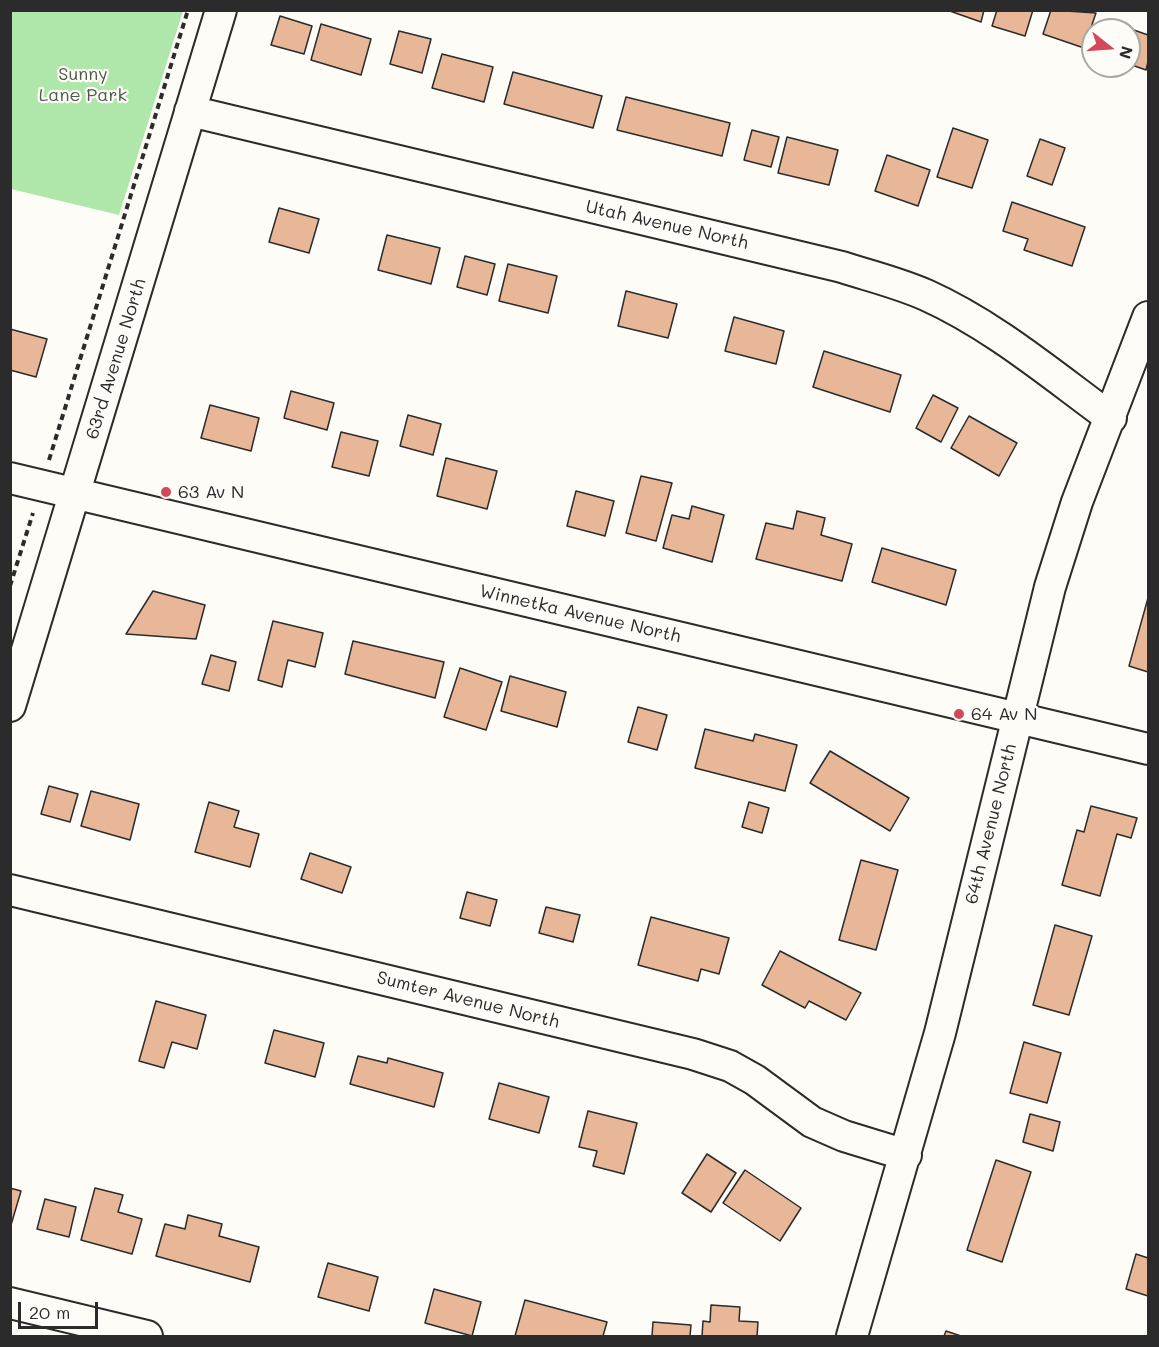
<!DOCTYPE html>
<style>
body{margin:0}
#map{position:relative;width:1159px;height:1347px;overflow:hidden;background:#fdfcf7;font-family:Mali,sans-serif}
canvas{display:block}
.frame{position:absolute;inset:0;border:12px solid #2b2b2b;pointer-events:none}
.north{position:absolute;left:1081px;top:18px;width:60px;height:60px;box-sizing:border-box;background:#fdfcf7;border:2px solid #a9a8a5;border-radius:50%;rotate:107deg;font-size:16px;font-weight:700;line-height:24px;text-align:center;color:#2b2b2b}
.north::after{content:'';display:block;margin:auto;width:21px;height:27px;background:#d1495b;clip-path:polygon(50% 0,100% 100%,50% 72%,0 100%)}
.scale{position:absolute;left:18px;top:1302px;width:80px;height:27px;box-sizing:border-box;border:3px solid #2b2b2b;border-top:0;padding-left:8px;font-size:18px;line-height:21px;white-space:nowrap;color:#2b2b2b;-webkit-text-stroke:4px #fdfcf7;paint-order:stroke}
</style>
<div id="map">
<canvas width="1159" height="1347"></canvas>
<div class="frame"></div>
<div class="north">N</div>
<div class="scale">20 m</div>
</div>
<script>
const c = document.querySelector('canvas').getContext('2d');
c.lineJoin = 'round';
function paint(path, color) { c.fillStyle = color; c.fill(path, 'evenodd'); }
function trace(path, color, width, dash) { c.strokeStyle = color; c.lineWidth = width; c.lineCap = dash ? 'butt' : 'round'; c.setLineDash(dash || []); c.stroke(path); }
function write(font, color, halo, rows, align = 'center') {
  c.font = font + ' Mali,sans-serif'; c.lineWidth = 4.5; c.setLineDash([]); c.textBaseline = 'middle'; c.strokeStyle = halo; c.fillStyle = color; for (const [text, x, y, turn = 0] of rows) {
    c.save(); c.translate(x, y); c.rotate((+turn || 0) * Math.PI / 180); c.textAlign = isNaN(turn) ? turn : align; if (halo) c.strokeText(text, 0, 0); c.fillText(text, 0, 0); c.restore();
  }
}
paint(new Path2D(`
 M11,10L183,11L119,215L11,189Z`), '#afe6aa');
const building = new Path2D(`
 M947,10H984L981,22Z
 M997,10H1033L1025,36L992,26Z
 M1051,10L1096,13L1084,48L1043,34Z
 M280,16L312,26L304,54L271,45Z
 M1114,23L1148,35V62L1146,70L1129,64V30H1112Z
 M321,24L371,39L361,75L311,60Z
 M399,31L431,39L422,73L390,64Z
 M442,54L493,67L484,102L432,88Z
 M513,72L602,96L593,128L504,104Z
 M626,97L730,123L722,156L617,130Z
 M953,128L988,140L972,188L937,177Z
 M752,130L779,137L771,167L744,160Z
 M787,137L838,150L829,185L778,173Z
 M1040,139L1065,148L1052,185L1027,176Z
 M887,155L930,170L918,206L875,191Z
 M1012,202L1085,227L1072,266L1024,250L1028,239L1003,231Z
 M279,208L319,219L309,253L269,242Z
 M387,235L440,248L431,284L378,270Z
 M465,256L495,264L487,295L457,287Z
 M508,264L557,276L548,313L499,301Z
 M626,291L677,304L668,338L618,326Z
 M734,317L784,331L776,364L725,351Z
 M10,329L47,339L36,377L10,370Z
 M824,351L901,375L890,412L813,387Z
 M291,391L334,403L327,430L284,418Z
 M933,395L958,408L941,442L916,428Z
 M210,405L259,418L251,451L201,438Z
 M408,415L441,424L433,455L400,446Z
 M969,416L1017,443L999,476L951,448Z
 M341,432L378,441L369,476L332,467Z
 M446,458L497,471L487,509L437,496Z
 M641,476L672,483L656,541L626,533Z
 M576,491L614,501L605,536L567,526Z
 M692,506L724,515L712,562L663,548L672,515L689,519Z
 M797,511L825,518L821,535L852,544L842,581L756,559L766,523L793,529Z
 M882,548L956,570L946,605L872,582Z
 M153,591L205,605L196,639L126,634Z
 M1148,598V672L1129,666Z
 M273,621L323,633L315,667L288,660L282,687L258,680Z
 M353,641L444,662L435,698L345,674Z
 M211,655L236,662L229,691L202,684Z
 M460,668L502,682L486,730L444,717Z
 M510,676L566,692L557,727L501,711Z
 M638,707L667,715L657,750L628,742Z
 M705,729L753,741L755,734L797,745L785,791L695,768Z
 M830,751L909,798L890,831L810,783Z
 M49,786L78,794L70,822L41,814Z
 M91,791L139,804L130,840L81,826Z
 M209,802L239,811L234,827L259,834L250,867L195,852Z
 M749,802L769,808L762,833L742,827Z
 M1091,806L1137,818L1131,838L1117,834L1100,896L1062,885L1077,830L1084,832Z
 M310,853L351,867L342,893L301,879Z
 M861,860L898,870L876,950L839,940Z
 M467,892L497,900L490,926L460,918Z
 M546,907L580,915L573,942L539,933Z
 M651,917L729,938L719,974L701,969L698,981L638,965Z
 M1055,925L1092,936L1069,1015L1033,1005Z
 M780,951L861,993L846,1020L809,1001L805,1008L762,985Z
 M156,1001L206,1015L197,1049L172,1042L164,1068L139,1061Z
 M274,1030L324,1043L315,1077L265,1063Z
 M1024,1042L1061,1053L1047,1103L1010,1093Z
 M358,1056L387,1063L388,1058L443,1073L434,1107L350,1084Z
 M499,1083L549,1097L539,1133L489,1119Z
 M588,1111L637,1123L624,1174L593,1166L597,1151L579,1147Z
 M1030,1114L1060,1122L1053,1151L1023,1142Z
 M707,1154L736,1173L711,1212L682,1193Z
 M996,1160L1031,1172L1002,1262L967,1250Z
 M745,1170L801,1208L780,1241L723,1203Z
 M10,1188L21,1191L11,1225H10Z
 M95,1188L123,1195L118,1212L142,1219L132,1254L81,1240Z
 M45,1199L76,1207L69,1237L37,1229Z
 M188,1215L222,1224L219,1236L259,1247L250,1282L156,1256L165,1224L185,1229Z
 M1136,1254L1148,1258V1296L1126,1289Z
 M328,1263L378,1277L369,1311L318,1297Z
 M434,1289L481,1302L472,1336L425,1323Z
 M525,1300L607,1322L603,1336H515Z
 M711,1305L740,1307L739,1321L758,1322L757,1336H702L703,1321L710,1322Z
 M653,1322L691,1325L690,1336H652Z
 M946,1331L961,1336H944Z`);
paint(building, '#e7b798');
trace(building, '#2b2b2b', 1.5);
const minor = new Path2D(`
 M190,111L842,267C870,276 899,283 926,295C993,325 1052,375 1111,418
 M10,478L1148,749
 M10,706L221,10
 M10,890L693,1054L730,1066L755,1080L812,1122L844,1136L906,1155
 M10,1303L147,1336
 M852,1336L940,1033L1050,587L1077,502L1148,317`);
trace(minor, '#2b2b2b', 34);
trace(new Path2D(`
 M49,460L188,10
 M10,586L33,513`), '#2b2b2b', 4, [6, 4.5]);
trace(minor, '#fdfcf7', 30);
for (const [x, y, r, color] of [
 [166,492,6,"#d1495b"],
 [959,714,6,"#d1495b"]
]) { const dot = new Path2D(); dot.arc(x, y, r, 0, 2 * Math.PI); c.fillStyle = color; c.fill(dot); trace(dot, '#fdfcf7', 2); }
write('18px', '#4c5a4b', '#fdfcf7', [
 ["Sunny",83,74],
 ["Lane Park",83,95]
]);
write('18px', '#2b2b2b', '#fdfcf7', [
 ["Utah Avenue North",667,225,13],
 ["63rd Avenue North",116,359,-73],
 ["Winnetka Avenue North",580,614,13],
 ["64th Avenue North",991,824,-76],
 ["Sumter Avenue North",468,1000,14]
]);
write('18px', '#2b2b2b', '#fdfcf7', [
 ["63 Av N",178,492],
 ["64 Av N",971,714]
], 'left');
</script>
